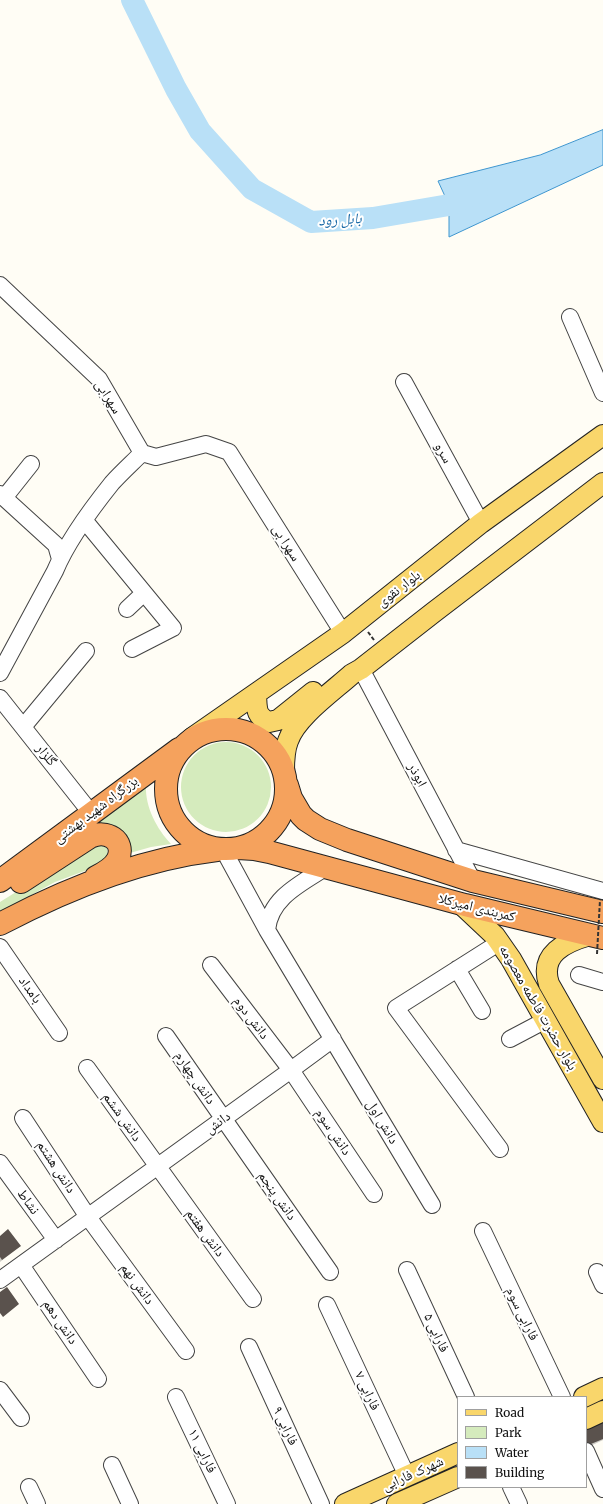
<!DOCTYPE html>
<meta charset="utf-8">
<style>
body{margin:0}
#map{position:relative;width:603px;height:1504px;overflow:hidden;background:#fffdf5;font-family:Merriweather,serif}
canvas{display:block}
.legend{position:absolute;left:457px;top:1396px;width:130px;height:92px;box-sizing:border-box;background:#fff;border:1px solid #a0a0a0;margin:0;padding:5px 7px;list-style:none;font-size:12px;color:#111}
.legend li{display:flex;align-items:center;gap:8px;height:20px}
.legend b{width:20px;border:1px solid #a0a0a0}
</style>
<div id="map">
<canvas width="603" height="1504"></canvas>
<ul class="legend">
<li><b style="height:5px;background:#f9d66b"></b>Road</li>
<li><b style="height:11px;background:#d5ebbd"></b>Park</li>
<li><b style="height:11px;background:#b9e0f7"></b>Water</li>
<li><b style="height:11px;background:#5a524d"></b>Building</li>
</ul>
</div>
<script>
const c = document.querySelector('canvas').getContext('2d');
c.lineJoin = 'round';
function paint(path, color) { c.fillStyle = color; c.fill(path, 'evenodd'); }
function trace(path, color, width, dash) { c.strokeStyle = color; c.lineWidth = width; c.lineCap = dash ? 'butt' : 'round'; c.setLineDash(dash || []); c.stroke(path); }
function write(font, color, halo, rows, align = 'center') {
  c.font = font + ' Merriweather,"Noto Naskh Arabic",serif'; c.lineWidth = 4; c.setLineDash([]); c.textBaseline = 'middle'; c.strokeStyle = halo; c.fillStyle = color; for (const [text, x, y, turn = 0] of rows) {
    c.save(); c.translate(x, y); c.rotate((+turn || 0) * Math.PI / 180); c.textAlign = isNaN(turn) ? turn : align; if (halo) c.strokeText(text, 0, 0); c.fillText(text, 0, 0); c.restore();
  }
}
paint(new Path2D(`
 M181 787a45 45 0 1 1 90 0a45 45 0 1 1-90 0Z
 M146,786C145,807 157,829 171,844L151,847L130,853C123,839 121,823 102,824L31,870Z
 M93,844H104L107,848L108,857L98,866L55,882L0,912V902Z`), '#d5ebbd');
const water = new Path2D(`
 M603,130V165L449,237V205L438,181L540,155Z`);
paint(water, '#b9e0f7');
trace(water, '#3f96cf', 1);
paint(new Path2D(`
 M0,1237L20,1246L0,1262Z
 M603,1417V1440L586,1448Z`), '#0003');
trace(new Path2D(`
 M132,0L176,89L200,131L252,189L311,222L373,218L449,205L477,193`), '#b9e0f7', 22);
paint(new Path2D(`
 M8,1229L21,1246L2,1260L0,1257V1236Z
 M7,1287L19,1304L3,1317L0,1313V1292Z
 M603,1415V1439L586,1446V1421Z`), '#5a524d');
const minor = new Path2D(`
 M0,285L99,379L142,453L156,457L206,444L229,452L343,633
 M570,317L603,393
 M404,382L481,523
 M0,494L56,545L60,559
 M4,498L31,464
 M85,521L173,628L132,649
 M127,609L144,593
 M361,669L473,881
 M0,673L55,571C67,542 92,508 112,483C121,473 132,463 142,453
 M0,698L91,813
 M23,727L86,651
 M223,849L267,930C270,898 300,884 325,868
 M456,850L603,891
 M267,930L432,1205
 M500,942L396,1008L500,1149
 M0,947L59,1033
 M211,965L291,1070L374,1194
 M457,969L482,1011
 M579,975L603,982
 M166,1036L330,1272
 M510,1039L546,1020
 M87,1068L253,1299
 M23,1118L88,1217L186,1351
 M0,1163L56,1240
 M483,1231L562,1397
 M21,1265L98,1379
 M407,1270L466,1397
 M597,1272L603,1285
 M0,1280L291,1070L333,1039
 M327,1305L407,1476
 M249,1347L321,1504
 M0,1390L21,1418
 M176,1397L227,1504
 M586,1451L603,1489
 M112,1465L130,1504
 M29,1487L37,1504
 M511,1487L519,1504`);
const major = new Path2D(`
 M256,694C257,708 255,716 269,722L278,720L313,692
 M192,738L343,633L481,523L603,435
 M284,771C284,761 284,751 288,741C296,717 332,692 352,674L361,669L434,612L603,483
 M461,904L495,936L511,959L603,1122
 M590,935C565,942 539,954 549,984L603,1079
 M584,1397L603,1388
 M586,1419L603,1411
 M345,1504L458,1453
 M397,1504L458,1477`);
const highway = new Path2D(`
 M166 789a60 60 0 1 1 120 0a60 60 0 1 1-120 0Z
 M287,785L291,798L301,815L306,820L320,829L347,840L473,881L603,912
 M238,848L254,849L269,852L465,905L603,938
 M0,881L179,749
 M21,882L90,837C106,829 126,840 118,859C114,867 104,873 96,877
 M0,924C68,888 141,859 217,850`);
trace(minor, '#444', 18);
trace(major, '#222', 22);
trace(highway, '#222', 24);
trace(new Path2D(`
 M368,632L374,640`), '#333', 2, [4, 2]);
trace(minor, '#fff', 16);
trace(major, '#f9d66b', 20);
trace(highway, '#f5a25d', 22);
trace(new Path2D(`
 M597,954L600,900`), '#333', 2, [4, 2]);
write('14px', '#111', '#fff', [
 ["سهرابی",108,397,58],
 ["سرو",443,453,61],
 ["سهرا بی",286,543,58],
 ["بلوار نقوی",399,589,-38],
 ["گلزار",46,755,51],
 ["ابوذر",417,775,62],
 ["بزرگراه شهید بهشتی",96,810,-37],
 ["کمربندی امیرکلا",477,908,14],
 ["بامداد",30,990,55],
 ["بلوار حضرت فاطمه معصومه",538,1008,60],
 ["دانش دوم",251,1018,53],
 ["دانش چهارم",195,1078,56],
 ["دانش ششم",122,1117,55],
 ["دانش اول",382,1122,59],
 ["دانش",218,1123,-36],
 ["دانش سوم",333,1132,56],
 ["دانش هشتم",56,1167,57],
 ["دانش پنجم",277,1196,55],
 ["نشاط",28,1202,54],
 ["دانش هفتم",205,1233,54],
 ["دانش نهم",137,1284,54],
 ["فارابی سوم",522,1314,64],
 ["دانش دهم",60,1322,56],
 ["فارابی ۵",436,1333,65],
 ["فارابی ۷",367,1391,65],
 ["فارابی ۹",285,1426,65],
 ["فارابی ۱۱",202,1451,64],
 ["شهرک فارابی",413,1474,-24]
]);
write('italic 15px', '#1768a6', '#fff', [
 ["بابل رود",340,220,-3]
]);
</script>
